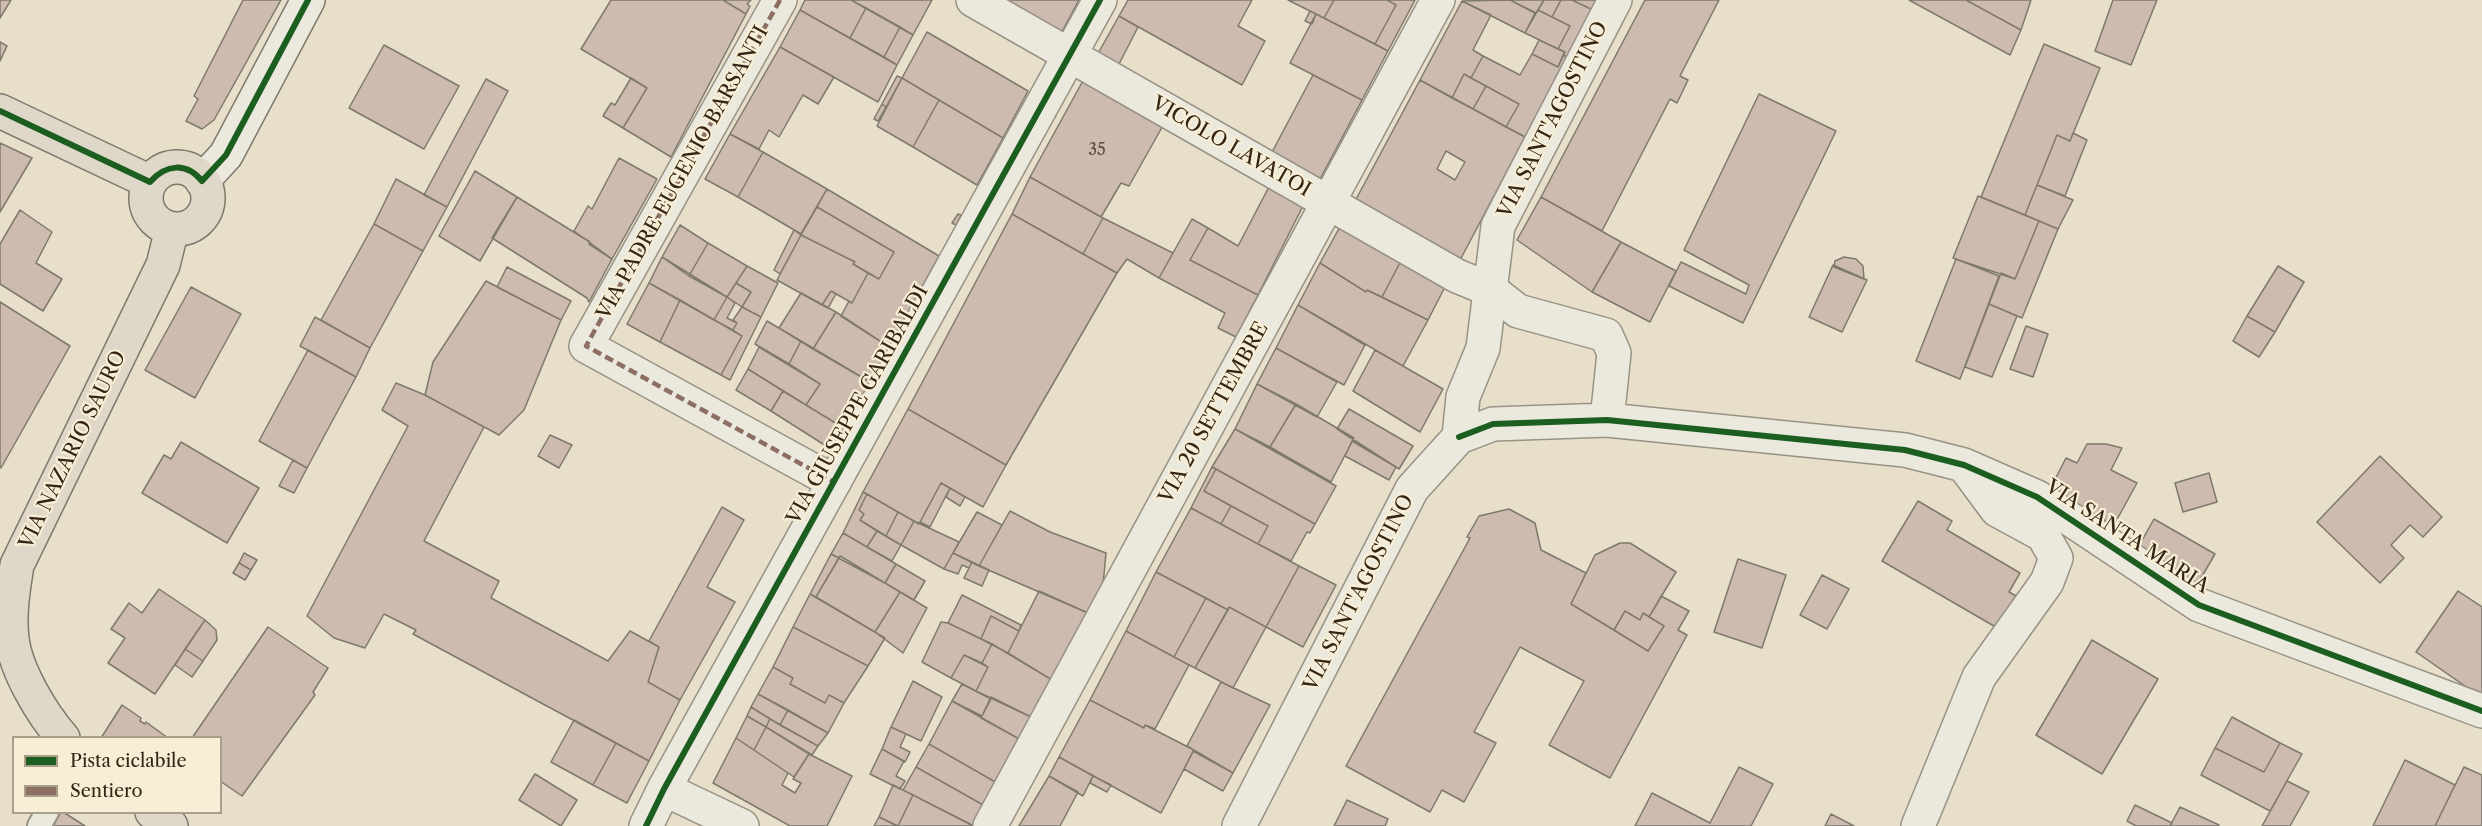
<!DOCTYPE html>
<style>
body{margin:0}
#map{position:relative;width:2482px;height:826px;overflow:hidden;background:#e7dfca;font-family:"Libre Caslon Text",serif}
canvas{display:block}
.legend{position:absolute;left:12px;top:736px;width:210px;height:78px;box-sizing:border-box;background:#f7eed5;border:2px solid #a99e89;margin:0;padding:8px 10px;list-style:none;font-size:18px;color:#342516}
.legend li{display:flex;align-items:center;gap:12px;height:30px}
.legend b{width:30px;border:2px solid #a99e89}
</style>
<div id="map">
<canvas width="2482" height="826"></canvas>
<ul class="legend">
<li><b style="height:8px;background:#1b5e20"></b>Pista ciclabile</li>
<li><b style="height:8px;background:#8d6e63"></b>Sentiero</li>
</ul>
</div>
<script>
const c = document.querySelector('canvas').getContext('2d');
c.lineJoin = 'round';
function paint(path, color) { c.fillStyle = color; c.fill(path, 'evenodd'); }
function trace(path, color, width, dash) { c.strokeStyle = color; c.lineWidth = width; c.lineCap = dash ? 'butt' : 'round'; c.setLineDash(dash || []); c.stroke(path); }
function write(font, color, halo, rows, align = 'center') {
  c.font = font + ' "Libre Caslon Text",serif'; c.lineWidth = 4.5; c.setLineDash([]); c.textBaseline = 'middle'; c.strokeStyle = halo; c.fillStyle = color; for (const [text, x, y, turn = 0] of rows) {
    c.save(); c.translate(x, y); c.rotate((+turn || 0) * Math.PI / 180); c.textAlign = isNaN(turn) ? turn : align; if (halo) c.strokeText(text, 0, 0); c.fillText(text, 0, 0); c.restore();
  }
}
const building = new Path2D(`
 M0,0H11L0,18Z
 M243,0H281L214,120L202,129L186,121L198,99L194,96Z
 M611,0H723L746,14L671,157L623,128L647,88L581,49Z
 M723,0H751L747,4L750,6L746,14Z
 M805,0H851L866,8L850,38L800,10Z
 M851,0H932L913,35Z
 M1010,0H1079L1058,39L1005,9Z
 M1128,0H1252L1238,26L1265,41L1242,85L1119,16Z
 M1288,0H1334L1324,18Z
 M1334,0H1387L1396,5L1375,44L1324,18Z
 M1387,0H1415L1388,51L1375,44L1396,5Z
 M1510,0L1535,13L1525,33L1462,1Z
 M1510,0H1544L1536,13Z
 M1544,0H1561L1552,17L1538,10Z
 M1561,0H1572L1595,11L1567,57L1563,55L1565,52L1558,49L1570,26L1552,17Z
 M1572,0H1600L1595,11Z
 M1645,0H1719L1680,76L1688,80L1677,103L1670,99L1602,231L1541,197Z
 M1909,0H1966L2021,30L2010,55Z
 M1966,0H2031L2021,30Z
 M2113,0H2157L2131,65L2095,51Z
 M1462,1L1491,15L1473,50L1483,56L1471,78L1464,74L1452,98L1420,80Z
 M866,8L900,27L884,57L850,38Z
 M800,10L897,65L878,102L780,47Z
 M1538,10L1570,26L1558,49L1525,33Z
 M1310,11L1316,14L1312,24L1305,21Z
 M1316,14L1388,51L1362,100L1290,63Z
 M1119,16L1138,27L1117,68L1096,57Z
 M900,27L913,35L897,65L884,57Z
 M927,32L1028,91L1003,138L902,78Z
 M1539,40L1565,52L1558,67L1532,54Z
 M0,42L7,46L0,61Z
 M2044,44L2100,68L2070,141L2057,135L2025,215L1981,197Z
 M384,45L459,86L424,149L349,108Z
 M780,47L834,77L818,104L803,95L779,137L769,130L759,149L730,134Z
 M1532,54L1558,67L1563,55L1567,57L1525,137L1506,127L1519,104L1471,78L1483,56L1520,75Z
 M1464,74L1486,86L1473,109L1452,98Z
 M1313,75L1362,100L1318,183L1271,154Z
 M897,76L902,78L886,107L882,104Z
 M1085,77L1165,122L1129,186L1121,183L1101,217L1030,177Z
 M631,78L647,88L623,128L603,116L611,103L615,105Z
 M902,78L939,100L913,147L877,126Z
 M486,79L508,91L447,207L424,195Z
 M1420,80L1525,137L1458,264L1354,203ZM1446,151L1465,162L1455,180L1437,169Z
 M1486,86L1519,104L1506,127L1473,109Z
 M1759,94L1836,131L1743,323L1669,286L1681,262L1746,294L1749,285L1684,250Z
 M939,100L1003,138L977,185L913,147Z
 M882,104L886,107L878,121L874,119Z
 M2073,133L2087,140L2065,196L2037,185L2057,135L2070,141Z
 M730,134L763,152L738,197L705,179Z
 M0,143L32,158L0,212Z
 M763,152L827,189L801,234L738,197Z
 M619,158L657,179L612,259L574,231L588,206L592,209Z
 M475,171L517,197L480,261L439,236Z
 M1030,177L1103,218L1083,254L1012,214Z
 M396,179L447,207L423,251L374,224Z
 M1271,183L1305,202L1258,295L1190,260L1208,228L1238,246Z
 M2037,185L2073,200L2058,229L2025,215Z
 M827,189L939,256L889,347L841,316L849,301L852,303L868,273L879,279L894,252L817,207Z
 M1978,196L2039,221L2015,279L1953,258Z
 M517,197L590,242L589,244L612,259L589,302L587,298L492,238Z
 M1541,197L1621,242L1592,292L1517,240Z
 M817,207L894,252L879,279L853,264L855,262L801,235Z
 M20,210L52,232L36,263L62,279L43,311L0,284V244Z
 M958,214L961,215L956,225L952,223Z
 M1012,214L1117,273L1006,465L908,409Z
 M1103,218L1173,253L1159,278L1127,259L1117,273L1083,254Z
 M1192,219L1208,228L1190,260L1258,295L1236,337L1218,328L1225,313L1159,278Z
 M2039,221L2058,229L2022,318L1989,304L2001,273L2015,279Z
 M1342,223L1403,257L1382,297L1367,290L1366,292L1320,263Z
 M374,224L423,251L370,348L321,320Z
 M680,225L708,243L689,276L662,257Z
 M794,230L801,235L780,274L774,270Z
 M801,235L855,262L853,264L868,273L852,303L831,291L822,305L777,280Z
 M1621,242L1676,271L1650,322L1592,292Z
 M708,243L747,266L727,297L689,276Z
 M662,257L727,297L714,320L649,283Z
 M1403,257L1448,281L1428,320L1382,297Z
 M1844,257L1856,259L1863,266L1864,279L1834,267L1835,261Z
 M1956,259L1999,276L1960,379L1916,361Z
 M1320,263L1366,292L1367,290L1428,320L1403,366L1298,305Z
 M1833,265L1867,280L1842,332L1809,317Z
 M747,266L778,283L761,317L742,307L751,292L736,283Z
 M2278,266L2304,282L2275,332L2247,316Z
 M507,267L571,301L561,320L497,287Z
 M486,281L561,320L524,410L499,435L425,395L433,362Z
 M649,283L680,300L660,342L627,324Z
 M736,283L751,292L742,307L727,297Z
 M191,287L241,314L195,398L145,370Z
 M831,291L836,294L828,308L822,305Z
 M801,293L836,312L813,349L779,328Z
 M727,297L735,303L727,318L737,323L733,330L714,320Z
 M680,300L742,336L721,375L660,342Z
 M0,302L70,346L1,468L0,467Z
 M1989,304L2017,316L1992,377L1965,367Z
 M1298,305L1365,345L1344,385L1276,348Z
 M742,307L761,317L730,380L721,375L742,336L733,330L737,323L733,320Z
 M836,312L889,347L870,382L813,349Z
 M2247,316L2275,332L2259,357L2233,341Z
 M315,317L370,348L356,377L300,346Z
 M767,321L801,341L789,364L755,344Z
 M2026,326L2048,334L2033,377L2010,369Z
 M801,341L870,382L847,430L806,405L820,384L789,364Z
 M759,347L820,384L806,405L748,369Z
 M1276,348L1337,382L1317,417L1257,384Z
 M308,350L356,377L307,468L259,441Z
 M1375,350L1443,389L1420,432L1353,391Z
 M748,369L783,391L771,411L736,390Z
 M396,383L425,395L484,427L424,541L499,581L491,598L608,661L630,631L659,647L648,682L680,700L649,761L413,634L416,630L384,614L365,648L334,638L307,616L408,426L382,410Z
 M1257,384L1296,404L1270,447L1235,429Z
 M783,391L847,430L834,451L771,411Z
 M1296,404L1354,438L1331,482L1270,447Z
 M908,409L1006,465L983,507L941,483L919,524L863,492Z
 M1349,409L1413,446L1399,469L1337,429Z
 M1235,429L1336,486L1315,524L1212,467Z
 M550,435L572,445L559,468L538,456Z
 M1352,441L1396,467L1389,480L1345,456Z
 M181,442L259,488L227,543L142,493L164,455L171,459Z
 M2087,444H2106L2122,448L2111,470L2137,483L2114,525L2049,491L2066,458L2077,463Z
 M2380,456L2442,517L2423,537L2410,525L2391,545L2404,558L2380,583L2317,522Z
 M293,460L307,468L294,493L279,486Z
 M1212,467L1216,469L1204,491L1231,506L1221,524L1191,508Z
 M1216,469L1315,524L1310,533L1307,532L1291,561L1258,544L1268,526L1204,491Z
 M2209,473L2217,502L2183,512L2175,483Z
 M941,483L950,488L930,527L920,522Z
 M950,488L965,497L960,506L946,497Z
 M863,492L867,494L859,510L864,514L860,520L877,531L867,547L843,533Z
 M867,494L898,512L886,536L860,520L864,514L859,510Z
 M1918,501L1952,521L1947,530L2020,573L2009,592L2018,597L1999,629L1882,561Z
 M1231,506L1268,526L1258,544L1221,524Z
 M722,507L744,520L707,587L735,602L680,700L648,682L659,647L649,641Z
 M1191,508L1299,566L1266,627L1229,607L1228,610L1156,572Z
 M1509,509L1535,523L1541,550L1586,573L1571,604L1648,651L1664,626L1649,617L1661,596L1689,611L1678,630L1687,635L1610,778L1549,745L1584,681L1520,647L1474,732L1496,743L1464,802L1442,790L1430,812L1346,766L1470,538L1467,537L1479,516Z
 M1010,511L1050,532L1106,553L1103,585L1088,613L979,566Z
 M898,512L914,521L901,545L886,536Z
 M977,512L1002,525L979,566L953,553Z
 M2154,519L2215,554L2197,585L2136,551Z
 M914,521L959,542L944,569L901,545Z
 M877,531L901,545L892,561L867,547Z
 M843,533L896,564L885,583L831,554Z
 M1620,543H1630L1676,572L1649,617L1643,613L1640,620L1625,611L1614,630L1571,604L1595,555Z
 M244,553L257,560L251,570L239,563Z
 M953,553L972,562L969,568L962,565L958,574L944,569Z
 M831,554L839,558L816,597L810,594Z
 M840,556L900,592L875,632L816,597Z
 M1738,559L1786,575L1762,648L1714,632Z
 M972,562L989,570L982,586L964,578Z
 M239,563L251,570L245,580L233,573Z
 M896,564L925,581L914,600L885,583Z
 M1299,566L1336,585L1303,647L1266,627Z
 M1156,572L1206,598L1174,657L1126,631Z
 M1822,575L1849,589L1827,629L1800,615Z
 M159,589L205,620L155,694L108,663L125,638L111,629L129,603L142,613Z
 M1039,591L1088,613L1052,680L1008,653Z
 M2458,591L2482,607V698L2416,652Z
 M900,592L927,608L903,653L875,632Z
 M810,594L885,638L868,666L793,627Z
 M962,595L1021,625L1019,631L991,616L981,639L948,623Z
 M1206,598L1228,610L1195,668L1174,657Z
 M1229,607L1266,627L1233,688L1195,668Z
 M1625,611L1640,620L1643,613L1664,626L1648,651L1614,630Z
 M991,616L1019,631L1008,653L981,639Z
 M205,620L216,630L217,640L203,661L185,649Z
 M941,622L948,623L992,644L982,663L964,655L951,678L922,662Z
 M268,627L328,668L313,692L315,695L242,796L220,781V738H192Z
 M793,627L868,666L844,703L829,695L825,703L790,684L793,678L773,667Z
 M1126,631L1189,665L1155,729L1145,725L1144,728L1090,700Z
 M2092,640L2158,679L2102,774L2036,735Z
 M992,644L1052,680L1033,718L976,691L988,667L982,663Z
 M185,649L203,661L192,677L175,665Z
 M964,655L988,667L976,691L951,678Z
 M773,667L793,678L790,684L825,703L829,695L844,703L828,733L758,694Z
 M913,681L942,697L921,741L891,727Z
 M1221,682L1270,705L1233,773L1187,746Z
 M962,684L991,699L982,716L952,701Z
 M758,694L788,710L780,725L751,707Z
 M991,697L1033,718L1021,740L981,718Z
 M1090,700L1144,728L1145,725L1194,750L1161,813L1059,757Z
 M952,701L1021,740L997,783L929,744Z
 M122,705L141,718L140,721L145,724L146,722L168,738H101Z
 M751,707L770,719L766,727L747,716Z
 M788,710L828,733L818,746L780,725Z
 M747,716L766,727L754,750L736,738Z
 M2232,717L2280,743L2264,772L2215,748Z
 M770,719L818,746L812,755L766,727Z
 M574,720L616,743L593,785L551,762Z
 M766,727L809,754L794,777L754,750Z
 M891,727L906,734L900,747L910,752L905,762L882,749Z
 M736,738L788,773L782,785L795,793L801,783L793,779L809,754L852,776L827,826H790L713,783Z
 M616,743L649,761L627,803L593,785Z
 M2280,743L2302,754L2270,811L2201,775L2215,748L2264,772Z
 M929,744L997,783L985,806L916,767Z
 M882,749L904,761L896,776L905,781L900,789L870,774Z
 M1193,751L1233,773L1223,791L1184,769Z
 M1059,757L1093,776L1083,796L1049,776Z
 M2405,760L2455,785L2435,826H2373Z
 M916,767L985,806L974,826L903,790Z
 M1739,767L1773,784L1751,826H1635L1652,793L1710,823Z
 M2464,767L2482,775V826H2435Z
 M535,774L577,800L561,826L519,800Z
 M1049,776L1078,792L1060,826H1019Z
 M1093,776L1111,785L1107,792L1090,783Z
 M2287,781L2309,792L2290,826H2262Z
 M893,785L913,795L898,826L879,817Z
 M913,795L973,826H898Z
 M1347,800L1388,819L1385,826H1334Z
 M2135,805L2172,823L2170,826H2136L2127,821Z
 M2180,807L2219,825L2218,826H2170Z
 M61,812H63L85,826H53Z
 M1831,814L1854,826H1825Z
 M879,817L897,826H874Z`);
paint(building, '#ccbbae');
trace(building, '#7f796c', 1.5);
const service = new Path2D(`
 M39,826L47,812`);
const pedestrian = new Path2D(`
 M834,482L1100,0`);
const minor = new Path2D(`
 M973,0L1457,276L1491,290L1518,311L1606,335L1614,353L1607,420
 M1459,437L1493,424L1607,420L1905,450L1964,465L2037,497L2199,605L2482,711
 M664,789L742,826
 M646,826L664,789L834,482L586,346L780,0
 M990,826L1438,0
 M1239,826L1412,489L1459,437L1463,397L1483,348L1498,226L1615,0
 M1918,826L1979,677L2047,582L2056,558L2043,535L1997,510L1965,467`);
const secondary = new Path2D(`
 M202,181L226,155L308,0`);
const primary = new Path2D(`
 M0,111L150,182
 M146 198a31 31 0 1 1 62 0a31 31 0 1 1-62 0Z
 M63,738C42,714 16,671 12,639C9,614 13,590 17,565L163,265L172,229
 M152,812L171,826`);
trace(service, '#989285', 26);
trace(pedestrian, '#989285', 36);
trace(minor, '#989285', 36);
trace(secondary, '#7f796c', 36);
trace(primary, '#7f796c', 36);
trace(service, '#ebe8dd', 22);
trace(pedestrian, '#ebe8dd', 33);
trace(minor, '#ebe8dd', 33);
trace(secondary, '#ebe8dd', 33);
trace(primary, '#dfd7c7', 33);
trace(new Path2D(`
 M780,0L586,346L834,482`), '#8d6e63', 4.5, [9, 4.5]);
trace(new Path2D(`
 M0,111L150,182C166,164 186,162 202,181L226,155L308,0
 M1459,437L1493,424L1607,420L1905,450L1964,465L2037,497L2199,605L2482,711
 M646,826L664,789L1100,0`), '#1b5e20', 6);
write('16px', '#5a4a3c', null, [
 ["35",1097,150]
]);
write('20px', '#342516', '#f7eed5', [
 ["VIA SANT'AGOSTINO",1553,120,-63],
 ["VICOLO LAVATOI",1231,147,30],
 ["VIA PADRE EUGENIO BARSANTI",683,173,-61],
 ["VIA GIUSEPPE GARIBALDI",858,405,-61],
 ["VIA 20 SETTEMBRE",1214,413,-61],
 ["VIA NAZARIO SAURO",73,450,-64],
 ["VIA SANTA MARIA",2127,537,33],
 ["VIA SANT'AGOSTINO",1359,593,-63]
]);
</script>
